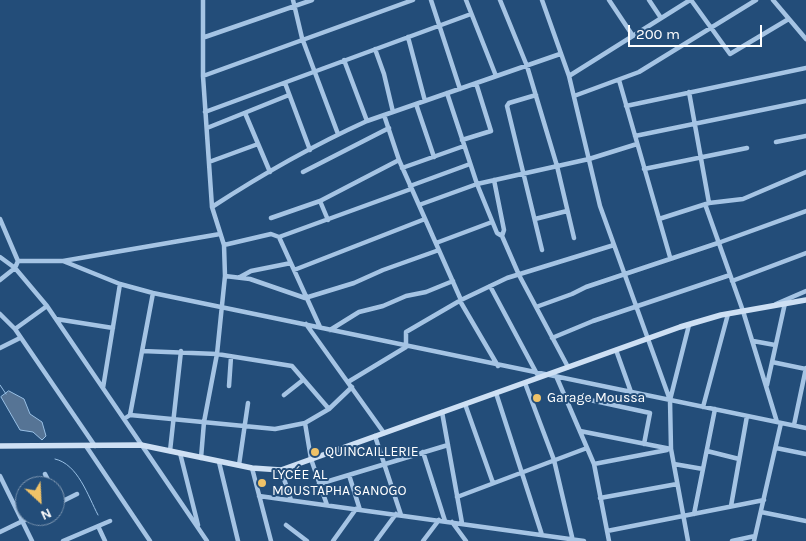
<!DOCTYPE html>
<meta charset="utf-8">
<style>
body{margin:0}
#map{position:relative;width:806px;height:541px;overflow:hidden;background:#234d79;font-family:Karla,sans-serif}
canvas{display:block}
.north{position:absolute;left:15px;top:476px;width:50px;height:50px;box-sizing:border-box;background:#234d79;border:1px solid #7b94af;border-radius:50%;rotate:155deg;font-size:14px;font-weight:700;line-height:20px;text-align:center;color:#fff}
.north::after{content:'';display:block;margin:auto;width:18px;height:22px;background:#efc268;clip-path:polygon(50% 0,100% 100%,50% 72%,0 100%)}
.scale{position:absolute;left:628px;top:25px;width:134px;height:22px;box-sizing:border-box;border:2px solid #fff;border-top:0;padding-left:6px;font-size:15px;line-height:18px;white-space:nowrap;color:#fff;-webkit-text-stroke:4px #234d79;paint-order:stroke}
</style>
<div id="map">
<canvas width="806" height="541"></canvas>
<div class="north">N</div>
<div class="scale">200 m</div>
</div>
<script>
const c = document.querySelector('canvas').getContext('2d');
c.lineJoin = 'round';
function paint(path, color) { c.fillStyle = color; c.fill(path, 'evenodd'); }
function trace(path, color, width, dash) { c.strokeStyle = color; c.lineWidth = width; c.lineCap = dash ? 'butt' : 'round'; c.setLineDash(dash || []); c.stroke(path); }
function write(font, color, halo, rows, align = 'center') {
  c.font = font + ' Karla,sans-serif'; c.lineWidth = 4; c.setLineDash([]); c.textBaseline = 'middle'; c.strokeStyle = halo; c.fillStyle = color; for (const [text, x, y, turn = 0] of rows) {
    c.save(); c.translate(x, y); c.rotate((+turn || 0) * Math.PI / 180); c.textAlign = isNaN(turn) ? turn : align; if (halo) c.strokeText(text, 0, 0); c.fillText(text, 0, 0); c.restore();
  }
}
const water = new Path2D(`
 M9,391L24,399L30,414L42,422L46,436L42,440L33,432L20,430L1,397Z`);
paint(water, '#567495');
trace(water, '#99c0e5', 1);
trace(new Path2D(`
 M0,385L6,394
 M55,459C78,464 88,496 98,515`), '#99c0e5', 1);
trace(new Path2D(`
 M293,0L302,38L338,134
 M431,0L460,89
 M466,0L496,76
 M500,0L527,66L557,166L574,238
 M542,0L569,76L600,206L670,400
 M609,0L633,36
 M649,0L661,18
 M691,0L730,54L787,20
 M773,0L806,39
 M205,37L312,0
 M408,37L425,101
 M375,49L384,74L393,112
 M344,60L367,121
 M203,76L413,0
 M569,76L690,0
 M619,80L670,257
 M285,83L310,150
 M689,92L709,203
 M447,93L477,184L497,233L502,236L519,275L568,367
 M536,95L509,103L507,106L542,250
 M574,96L639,72L756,0
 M416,104L434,157
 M626,106L806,68
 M205,112L471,14
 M245,113L270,172
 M384,115L399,160L461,300
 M207,128L289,95
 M635,136L806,101
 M462,140L491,131L476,83
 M776,142L806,136
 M209,162L258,144
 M402,168L464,146
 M644,169L747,148
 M303,172L389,128
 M494,180L504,230L502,236
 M410,186L470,164
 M320,201L328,220
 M705,204L743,311L777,422
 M419,205L477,184L589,159L637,144
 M212,207C261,175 314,145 367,121L560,54
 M271,218L320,201L399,160
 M0,219L18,261
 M535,219L567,211
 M659,219L709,203L743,199L806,172
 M279,237L320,327
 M436,243L492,222
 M224,245L271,234L279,237L411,189
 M0,257L15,268L47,306L207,541
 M63,261L220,234
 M294,270L425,219
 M225,276L250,279L305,298L354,283L383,270L439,250
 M240,277L251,271L291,263
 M0,280L15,268L18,261H63L120,284L153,293L806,428
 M732,281L806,253
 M490,286L537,374
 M460,301L498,366
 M776,304L806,291
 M47,306L15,329L95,446
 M536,307L572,294L586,287L718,243L806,211
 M0,314L15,329
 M56,319L113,328
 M306,324L384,433
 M330,330L359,312L383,306L406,296L426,292L453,281
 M552,338L593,321L730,275
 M753,341L775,345
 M0,348L20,338
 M616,350L631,392
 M142,351L217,354L292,366L329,409
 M772,362L806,369
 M557,378L594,464L609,541
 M348,382L406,347V332L461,300L507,278L614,245
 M525,383L554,460L573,541
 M767,385L785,303
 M229,386L231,357
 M103,388L120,284
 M496,393L542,535
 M284,395L303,380
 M590,400L650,413L644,444
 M465,404L493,483
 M703,407L728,314
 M442,412L462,523
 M130,415L153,293
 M124,419L130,415L275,429L305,423L329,409L352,387
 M305,423L311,459L327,505
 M794,425L806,368
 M580,431L671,449
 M375,436L401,515
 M86,446L150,541
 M776,448L806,454
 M170,451L181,351
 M707,451L739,459
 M423,452L445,521
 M180,453L198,525
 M201,458L204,422L217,354L225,276L224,245L212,207L203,76V0
 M219,462L238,541
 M594,464L667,450
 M674,464L703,469
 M239,465L248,403
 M252,468L271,541
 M281,470L291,500
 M45,474L51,486
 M349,475L360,510
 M0,476L32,541
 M319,484L448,445
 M55,493L60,502
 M259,496L584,541
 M457,497L587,448
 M600,498L677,484
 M55,505L77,494
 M731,506L747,416
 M761,512L806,521
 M694,514L715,409
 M452,522L466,541
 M286,525L307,541
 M98,526L105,541
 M607,531L764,500
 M0,532L33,516
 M63,541L110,521
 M333,541L356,509
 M376,541L396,514
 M423,541L439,520
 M688,541L671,449L670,400L689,325
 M732,541L755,536
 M754,541L781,423`), '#a5c4e4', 4.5);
trace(new Path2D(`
 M0,446L141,445L252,468L281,470L680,327L721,315L806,300`), '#cee0f4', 5.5);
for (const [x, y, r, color] of [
 [537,398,5,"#efc268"],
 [315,452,5,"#efc268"],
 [262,483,5,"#efc268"]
]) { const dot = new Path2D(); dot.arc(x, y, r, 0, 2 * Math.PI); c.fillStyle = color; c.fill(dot); trace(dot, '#234d79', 2); }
write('14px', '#fff', '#234d79', [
 ["Garage Moussa",547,398],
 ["QUINCAILLERIE",325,452],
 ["LYCÉE AL",272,475],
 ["MOUSTAPHA SANOGO",272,491]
], 'left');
</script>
